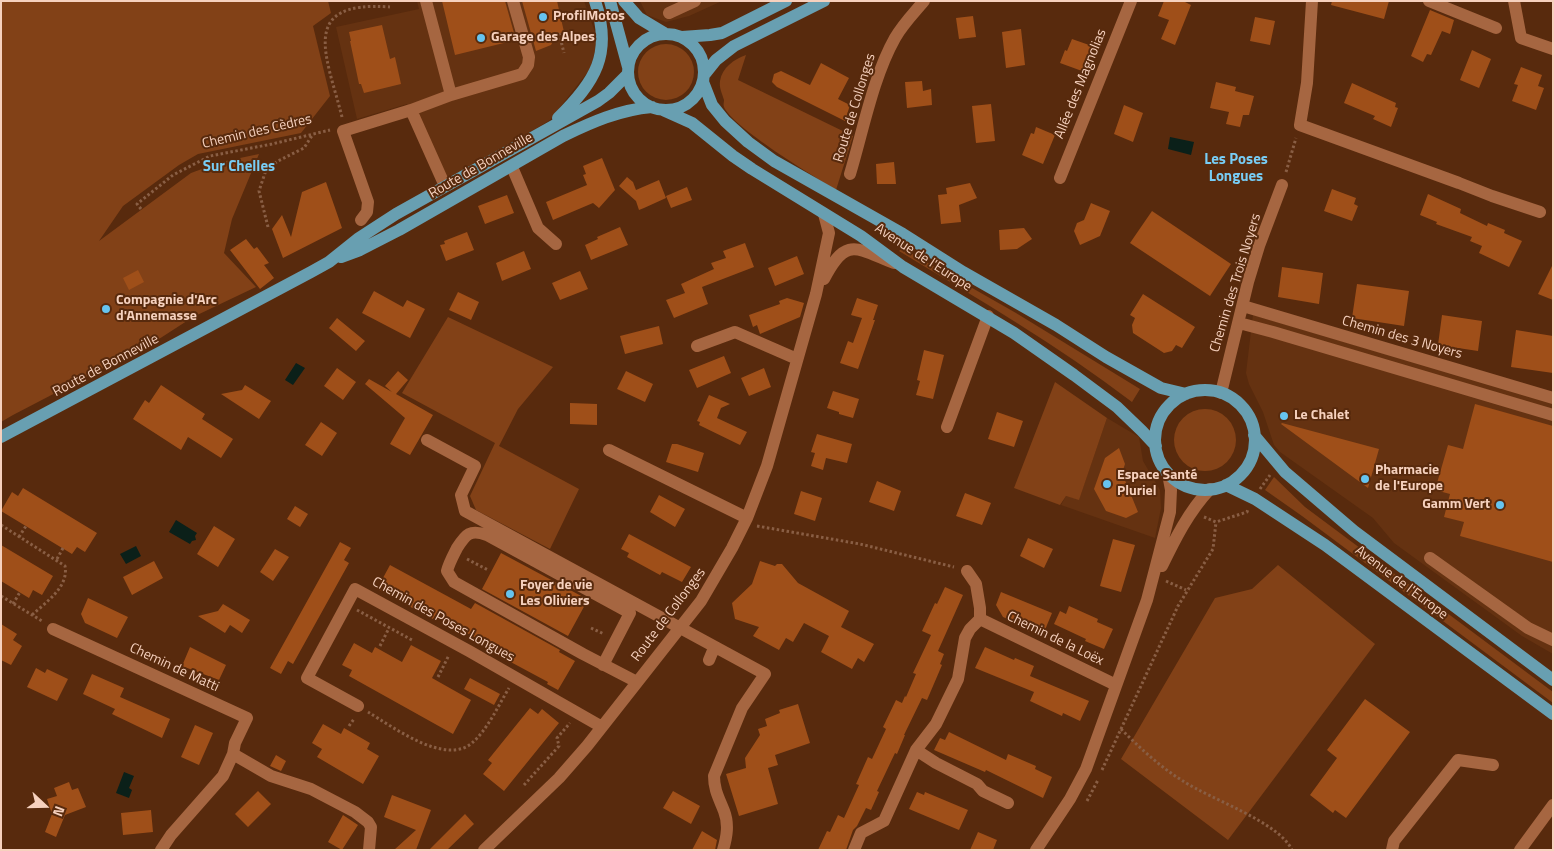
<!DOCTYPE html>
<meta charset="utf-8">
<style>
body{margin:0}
#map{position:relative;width:1554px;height:851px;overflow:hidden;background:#582a0d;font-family:"Titillium Web",sans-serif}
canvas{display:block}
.frame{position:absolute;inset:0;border:2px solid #f6d1be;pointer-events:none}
.north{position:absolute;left:20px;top:781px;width:50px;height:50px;-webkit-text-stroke:4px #582a0d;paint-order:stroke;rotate:111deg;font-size:14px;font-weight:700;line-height:20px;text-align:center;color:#f6d1be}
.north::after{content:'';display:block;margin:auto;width:18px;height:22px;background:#f6d1be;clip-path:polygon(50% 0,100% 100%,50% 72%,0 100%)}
</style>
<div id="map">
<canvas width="1554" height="851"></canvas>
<div class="frame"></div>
<div class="north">N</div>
</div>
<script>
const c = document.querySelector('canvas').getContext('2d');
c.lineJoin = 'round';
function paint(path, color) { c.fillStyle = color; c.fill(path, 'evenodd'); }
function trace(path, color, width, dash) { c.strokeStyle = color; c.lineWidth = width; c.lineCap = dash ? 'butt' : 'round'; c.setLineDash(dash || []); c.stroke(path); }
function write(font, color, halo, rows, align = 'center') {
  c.font = font + ' "Titillium Web",sans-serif'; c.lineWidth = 4; c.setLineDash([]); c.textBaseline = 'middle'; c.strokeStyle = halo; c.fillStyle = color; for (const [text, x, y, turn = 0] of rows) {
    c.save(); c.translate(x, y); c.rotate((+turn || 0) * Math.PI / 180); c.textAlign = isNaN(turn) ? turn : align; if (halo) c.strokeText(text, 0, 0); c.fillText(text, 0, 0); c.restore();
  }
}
paint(new Path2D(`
 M417,1H584L596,35L595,51L590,69L550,120L444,184L407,104L357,119L336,27L419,9Z
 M640,1H722L689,16L666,22L647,15Z
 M1253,315L1553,403V654L1522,636L1394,543L1373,518L1280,452L1274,445L1263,412L1249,384L1246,373Z
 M1107,418L1139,437L1143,461L1160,490L1161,508L1155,538L1061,505L1066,496L1079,499Z`), '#653211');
paint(new Path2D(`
 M1,1H328L331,13L313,26L330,96L301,133L198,154L179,165L123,206L99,241L191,173L221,162L259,154L232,219L224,253L256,287L193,317L159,339L13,415L1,422Z
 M638 72a28 28 0 1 1 56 0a28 28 0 1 1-56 0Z
 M746,55L738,80L853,136L836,190C815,177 732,127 724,107C723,105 724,102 724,100C722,93 719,88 720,81C722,68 734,59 746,55Z
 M902,248L1016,313L1140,389L1132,402C1059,346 978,299 899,251Z
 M448,317L553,367L518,409L499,446L579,489L550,549L476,510L470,496L495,443L402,393Z
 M1055,382L1107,418L1079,500L1066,496L1060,505L1014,488Z
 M1174 440a31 31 0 1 1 62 0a31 31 0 1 1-62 0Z
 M1274,477L1305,507L1553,692V703L1302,516L1265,490Z
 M1278,565L1375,644L1228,840L1121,759L1215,598L1252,589Z`), '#824117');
paint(new Path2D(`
 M1170,137L1194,142L1191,155L1168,149Z
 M296,363L305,368L293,385L285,380Z
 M176,520L197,533L195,536L196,540L192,541L190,544L169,532Z
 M136,546L141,556L126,564L120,554Z
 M124,772L134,776L129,788L132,790L129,798L116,793Z`), '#0b2019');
paint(new Path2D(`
 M442,1H505L516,40L455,55Z
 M522,1H557L564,32L557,34L551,45L536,51Z
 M1164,1H1183L1191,5L1175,45L1161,39L1169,20L1158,16Z
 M1332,1H1389L1384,19L1331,5Z
 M1430,10L1454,20L1450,34L1442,31L1431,55L1427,54L1423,62L1411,56Z
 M973,16L976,37L959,39L956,18Z
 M1255,17L1275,21L1270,45L1250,41Z
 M382,25L390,59L395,57L401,84L364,93L361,84H359L350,41H351L349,32Z
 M1021,29L1025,65L1006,68L1002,32Z
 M1072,39L1092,46L1082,71L1060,63L1065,50L1067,51Z
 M1472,50L1491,59L1479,88L1460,80Z
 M821,63L849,78L838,99L850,105L845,121L777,87L772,82L774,74L781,71L810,85Z
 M1521,67L1542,75L1538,86L1544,88L1536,110L1512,101L1518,85L1514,84Z
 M922,81L923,91L931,89L932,105L907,108L905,82Z
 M1216,82L1236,87L1235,91L1254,96L1249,115H1243L1240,127L1226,124L1229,112L1210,108Z
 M1352,83L1396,103L1395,107L1398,108L1391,127L1373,119L1375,116L1344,103Z
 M991,104L995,141L976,143L972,106Z
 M1124,105L1143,113L1133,142L1114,134Z
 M1036,127L1055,135L1043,164L1022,155L1031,133L1034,134Z
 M602,158L615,190L599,208L593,203L553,220L546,202L587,185L583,175L586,174L583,166Z
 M894,162L896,184H877L876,164Z
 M627,177L633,182L636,190L659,180L666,198L644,208L645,209L644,208L639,210L636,201L619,186Z
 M326,182L342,228L283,258L272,229L282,215L291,237L302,192Z
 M970,183L977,198L959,205L961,222L941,224L938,195L947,194L946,188Z
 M687,187L692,200L671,208L666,196Z
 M1332,189L1356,198L1354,204L1358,206L1352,221L1324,211Z
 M1428,194L1461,209L1460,213L1487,226L1488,223L1505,230L1504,233L1522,241L1509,267L1479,253L1482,246L1470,241L1472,237L1436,224L1437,222L1420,215Z
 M507,195L514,213L485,224L478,206Z
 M1091,203L1110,211L1100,236L1080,245L1074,231L1077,223L1084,220Z
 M1152,211L1231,264L1210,296L1130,243Z
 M620,227L628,245L591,260L585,245L598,239L597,237Z
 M1024,228L1032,239L1017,249L1000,250L999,230Z
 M467,232L474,250L446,261L440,245L445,244L444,241Z
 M246,239L254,249L257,247L269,263L264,265L274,278L260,289L230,250Z
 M745,243L754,267L702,287L708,304L674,318L666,300L685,293L681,284L714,269L711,263L726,258L723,251Z
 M524,251L531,269L502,281L496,263Z
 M797,256L804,274L775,286L768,268Z
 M1553,264V300L1538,294Z
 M1282,267L1323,273L1319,304L1278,297Z
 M138,270L144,282L129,290L123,278Z
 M580,271L588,289L560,300L552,283Z
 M1357,284L1409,291L1404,326L1352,318Z
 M374,291L403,307L407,300L425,309L410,338L362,313Z
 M458,292L479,302L471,320L449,310Z
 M1143,294L1195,327L1182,348L1176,345L1172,351L1164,353L1133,333L1132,325L1135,318L1130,315Z
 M787,298L804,303L800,317L760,334L757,325L753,327L749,315L780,304L779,301Z
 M857,298L878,305L873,320H875L858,369L840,363L848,341L853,343L862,318L851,315Z
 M1442,315L1482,321L1478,351L1438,345Z
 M337,318L365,341L356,351L329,328Z
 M659,326L663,344L625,354L620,336Z
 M1516,330L1553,336V373L1511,367Z
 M924,350L944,355L933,399L916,395L920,381L917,380Z
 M724,356L731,373L697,388L689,370Z
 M337,368L356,382L343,400L324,386Z
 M764,368L771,387L749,396L741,378Z
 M398,371L408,380L396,394L433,415L410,455L390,444L405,418L365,384L369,379L392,392L385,386Z
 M626,371L653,384L645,402L617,389Z
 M161,385L205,414L202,419L233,439L221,458L188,437L181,450L133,419L145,400L149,403Z
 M245,385L271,401L259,419L221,394L242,390Z
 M833,391L859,399L853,418L839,414V412L827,408Z
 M709,395L730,404L721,408L717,418L747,432L740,445L699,425L700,422L697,421Z
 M570,403L597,404V425L570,424Z
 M1475,404L1553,426V562L1460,536L1464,522L1444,517L1450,494L1435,490L1448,445L1463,449Z
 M997,412L1023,421L1014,447L988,439Z
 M321,422L337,433L322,456L305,445Z
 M1282,423L1379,449L1368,488L1281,424Z
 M817,434L852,444L847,463L826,458L823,470L811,466L815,453L811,452Z
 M672,444H677L704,453L698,472L666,462Z
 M1119,448L1125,464L1122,473L1138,512L1126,518L1106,511L1094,489L1105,458Z
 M877,481L901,491L894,511L869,502Z
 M23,488L97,533L85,552L77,547L72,554L1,511L12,492L18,496Z
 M801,491L822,498L815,521L794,514Z
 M965,493L991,503L982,525L956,516Z
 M659,495L685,509L675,527L650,512Z
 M295,506L308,514L300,527L287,519Z
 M214,526L235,539L218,567L197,554Z
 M629,534L691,567L682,582L662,572L660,575L627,557L629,553L621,549Z
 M1028,538L1053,549L1044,568L1020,556Z
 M1113,539L1135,545L1121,592L1100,586Z
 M340,542L351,548L344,560L349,563L293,664L288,661L281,674L270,668Z
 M1,545L53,576L42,595L33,590L29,598L1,581Z
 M275,549L289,557L273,581L260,572Z
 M501,553L585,598L586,603L568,636L482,589Z
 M154,561L163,578L132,595L123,577Z
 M760,561L775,566L777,564H782L798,583L849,611L841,627L874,644L864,662L858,658L852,669L821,652L829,636L804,623L793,642L786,638L779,650L753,636L759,627L735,619L732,603L752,584Z
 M390,565L471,609L475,603L560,650L559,652L575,661L558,690L547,684L548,682L479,645L482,641L435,616L433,619L377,589Z
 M945,587L963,595L938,651L944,654L940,664L942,665L927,700L922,698L904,735H905L897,754L895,753L877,791L879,792L871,810L866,808L857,826L853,830L846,850H818L827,831L830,832L838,815L844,818L859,785L856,784L868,757L872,759L886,729L883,727L896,700L902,703L905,696L906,697L916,674L913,673L931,635L922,631L935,603L937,604Z
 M1001,592L1052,613L1042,637L1023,629L1024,626L1003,617L996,605Z
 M88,598L128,617L117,638L85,623L81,614Z
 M223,604L250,620L242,633L230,625L225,633L198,616L218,611Z
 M1069,606L1098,619L1097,622L1113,629L1104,649L1085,641L1086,639L1054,624L1060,611L1066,614Z
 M1,624L17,634L13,640L22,646L11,665L1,660Z
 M354,643L372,653L375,647L402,662L411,645L441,661L432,678L471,700L453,734L349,676L352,670L342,665Z
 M190,647L226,665L219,680L182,666Z
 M985,647L1014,660L1015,658L1034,666L1030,676L1089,701L1080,721L1063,713L1062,716L1030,701L1034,692L975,668Z
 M36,668L45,673L47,669L68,679L57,701L27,687Z
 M92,674L124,688L120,697L170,719L162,738L112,714L115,709L83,694Z
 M470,678L500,694L494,705L464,689Z
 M1365,699L1410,732L1346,818L1335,810L1333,813L1310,795L1337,758L1327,750Z
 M798,704L810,743L775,755L778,765L768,768L778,804L739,816L726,774L746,768L745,758L760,735L758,729L767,726L765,719L780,713L779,710Z
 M530,708L538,714L542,709L559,723L504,791L483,774L492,763L488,760Z
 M323,724L341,734L344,728L370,743L367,749L379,756L363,784L317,757L322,749L312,743Z
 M195,725L213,733L199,765L181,757Z
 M949,732L1006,760L1008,754L1036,766L1035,769L1052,777L1043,798L986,770L985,772L934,750L940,738L945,740Z
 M276,755L286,761L281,771L270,766Z
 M69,782L72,790L78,788L86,807L65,815L56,837L45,832L52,814L47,799L57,796L54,788Z
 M258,791L271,804L248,827L235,814Z
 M673,791L700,806L691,824L663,808Z
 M917,792L924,795L925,792L968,810L959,830L909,809Z
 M392,795L431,810L416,850H394L416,830L384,817Z
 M151,810L153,832L123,835L121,813Z
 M465,814L474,824L447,850H429Z
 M343,815L358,825L342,850L328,842Z
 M702,831L717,840L715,850H692Z
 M978,832L997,840L993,850H970Z`), '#9f4f19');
trace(new Path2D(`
 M559,33L564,53
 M342,117C327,57 297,0 390,7
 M1286,172L1296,138
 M141,209L137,204L173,175L210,156L272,144L330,130
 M268,227L259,191L266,170L278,161L304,148L313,134
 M1260,489L1270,475
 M1204,517L1216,522L1247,512L1248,509
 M1,525L65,566C69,587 46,602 32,615
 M757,526L860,544L954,567
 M19,537L26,526
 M57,559L63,548
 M467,559L488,570
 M1166,581L1186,590
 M1,596L42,621
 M13,604L20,592
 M357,610L412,640
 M591,628L604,634
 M380,646L389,628
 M438,677L449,655
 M368,712C393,727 445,766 472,743C488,729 498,706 509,688
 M349,726L354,719
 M1121,729C1139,747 1160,767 1183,781C1210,799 1279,822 1292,850
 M1102,770L1178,606L1213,549L1216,522
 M524,785L559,746L557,738L570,723
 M1087,801L1098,780`), '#895e44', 3, [2.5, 2.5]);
trace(new Path2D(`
 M426,1L451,95
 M1312,1L1307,83L1300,125L1459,183L1492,196L1540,212
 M1429,1L1496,28
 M1514,1L1521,38L1553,49
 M669,13L695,1
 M411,110L445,186
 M512,167L538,228L556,244
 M850,174C863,131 873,77 895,38C903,24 914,13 924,1
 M1060,178L1131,1
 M361,220L367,212L368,202L343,131L411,110L451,95L522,74L528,65L529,57L513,1
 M824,279C846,236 856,248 894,263
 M1243,306L1553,398
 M1239,323L1273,332L1553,415
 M697,346L735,332L797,359
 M1221,393L1248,282L1259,246L1282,185
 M947,427L988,316
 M427,440L475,466L461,495L465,511L765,674L742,708L714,776C714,790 719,798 724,811C729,824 727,836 723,850
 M609,450L747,518
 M1430,558L1528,628L1553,640
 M1162,566C1175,539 1189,511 1210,489
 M980,619L1116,685
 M53,629L247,718L235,743L233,754L223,776L171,835L161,850
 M709,660L714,648
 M603,665L630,613L487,535C470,529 466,534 457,548C453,556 449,563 447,571L454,582L583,654L637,682
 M358,706L307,678L355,589L469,651L602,727
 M916,750L936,763L977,784L983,791L1008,803
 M233,754L271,776L311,789L355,812L368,822L371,827L369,850
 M484,850L559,778L587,746L701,601L732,548L747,518L767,466L816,294L829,233L824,214
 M854,850L861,833L884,821L916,750L936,724L958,679L965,638L970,629L980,619V608L976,584L967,571
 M1036,850L1070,799L1086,769L1147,600L1170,512L1171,490L1168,474
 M1392,850L1394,841L1458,760L1493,765
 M1520,850L1553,805`), '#a66641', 12);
trace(new Path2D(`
 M610,1L628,67
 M624,1L639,18L664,33
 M628 72a38 38 0 1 1 76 0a38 38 0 1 1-76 0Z
 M682,37L710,35L722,33L786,1
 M704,75L716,60L734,46L824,1
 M703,82L712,105L725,121L748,142L774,161L903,234L963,272L1056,325L1106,357L1161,388L1186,394
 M663,110L692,123L733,156L752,169L861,236L903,267L1014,333L1074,375L1117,407L1142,431L1156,446
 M558,118C595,82 613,54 595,1
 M341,257L360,250L399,230L563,136C592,122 619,110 652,107
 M1155 440a50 50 0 1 1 100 0a50 50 0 1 1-100 0Z
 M1254,435L1285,472L1354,531L1553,680
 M1,437L311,272L329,262L359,238L396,214L598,101L609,93L628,74
 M1226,485L1255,499L1325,545L1553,714`), '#689fb1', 12);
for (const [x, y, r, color] of [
 [543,17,5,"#66c4ef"],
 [481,38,5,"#66c4ef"],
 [106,309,5,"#66c4ef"],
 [1284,416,5,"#66c4ef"],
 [1365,479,5,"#66c4ef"],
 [1107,484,5,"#66c4ef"],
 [1500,505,5,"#66c4ef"],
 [510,594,5,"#66c4ef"]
]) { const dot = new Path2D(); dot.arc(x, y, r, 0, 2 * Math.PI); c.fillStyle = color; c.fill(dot); trace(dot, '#582a0d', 2); }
write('bold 14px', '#f6d1be', '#582a0d', [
 ["ProfilMotos",553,17],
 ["Garage des Alpes",491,38],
 ["Compagnie d'Arc",116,301],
 ["d'Annemasse",116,317],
 ["Le Chalet",1294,416],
 ["Pharmacie",1375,471],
 ["de l'Europe",1375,487],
 ["Espace Santé",1117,476],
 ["Pluriel",1117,492],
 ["Gamm Vert",1490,505,"right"],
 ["Foyer de vie",520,586],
 ["Les Oliviers",520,602]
], 'left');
write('14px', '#f6d1be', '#582a0d', [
 ["Allée des Magnolias",1081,84,-68],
 ["Route de Collonges",855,108,-73],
 ["Chemin des Cèdres",257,132,-13],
 ["Route de Bonneville",481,166,-30],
 ["Avenue de l'Europe",923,258,33],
 ["Chemin des Trois Noyers",1236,283,-73],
 ["Chemin des 3 Noyers",1402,338,16],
 ["Route de Bonneville",106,366,-28],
 ["Avenue de l'Europe",1401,583,37],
 ["Route de Collonges",669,615,-53],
 ["Chemin des Poses Longues",443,620,29],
 ["Chemin de la Loëx",1055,639,26],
 ["Chemin de Matti",174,668,25]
]);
write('bold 15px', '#78cdf5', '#582a0d', [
 ["Les Poses",1236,160],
 ["Longues",1236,177],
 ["Sur Chelles",239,167]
]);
</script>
